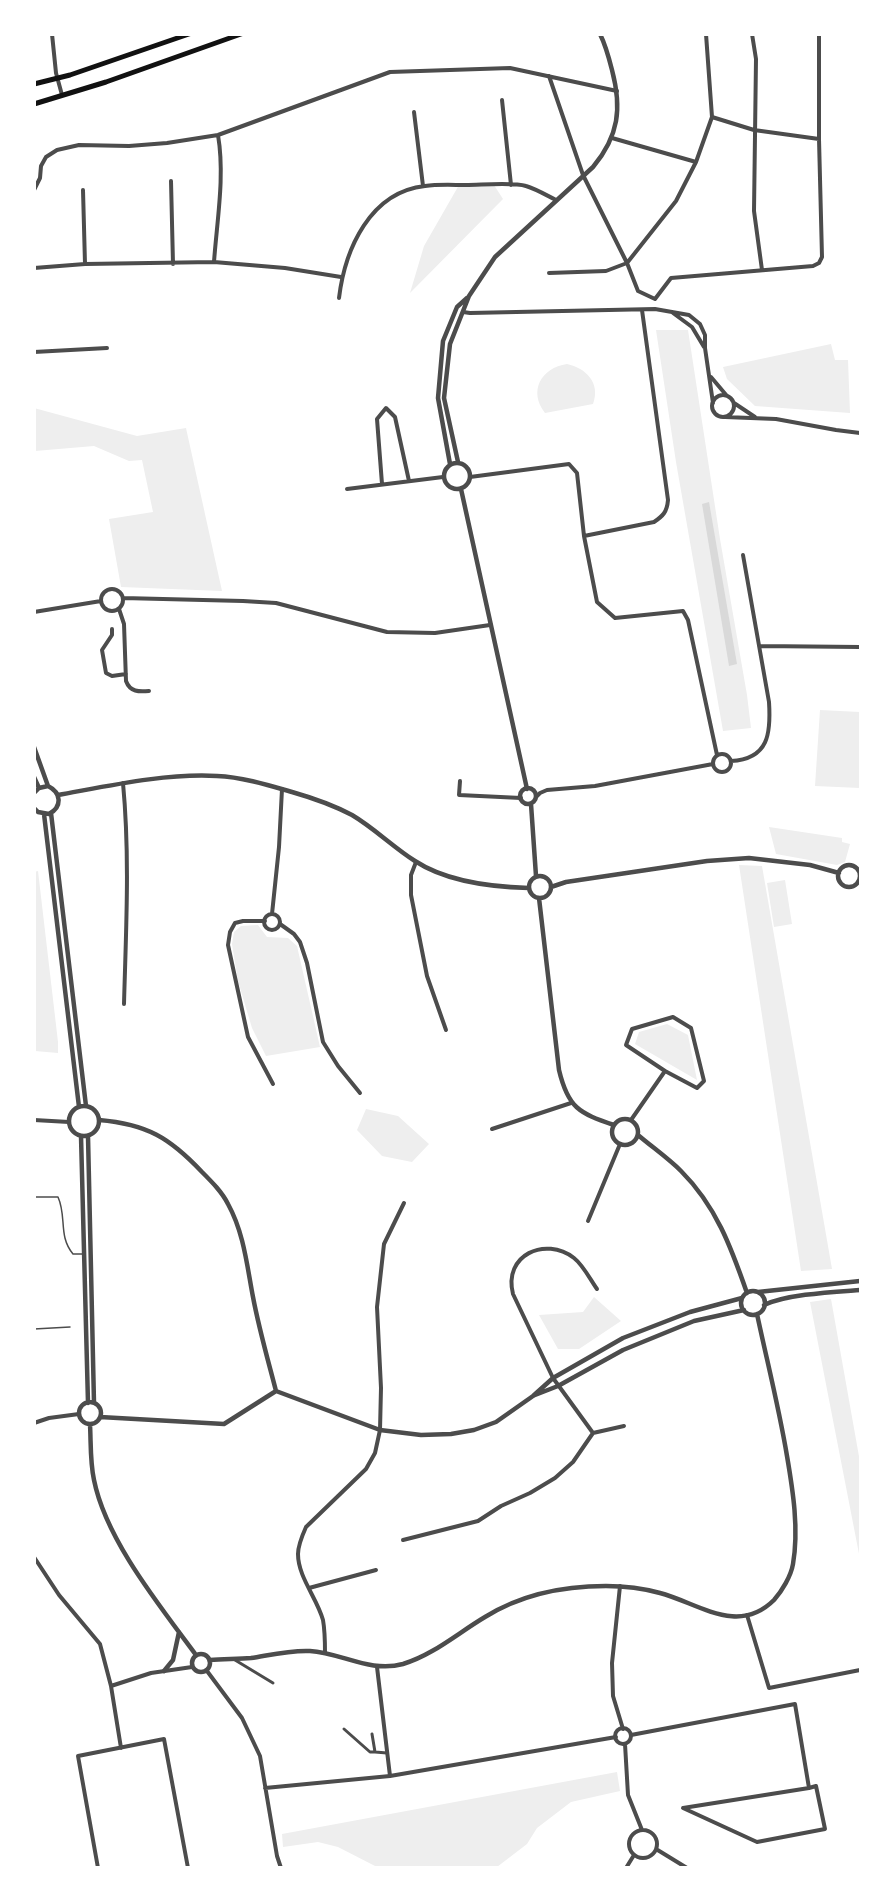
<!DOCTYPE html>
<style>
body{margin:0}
#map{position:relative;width:895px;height:1902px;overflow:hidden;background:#fff;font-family:Inter,sans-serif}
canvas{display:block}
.frame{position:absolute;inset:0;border:36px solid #fff;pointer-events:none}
</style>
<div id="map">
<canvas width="895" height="1902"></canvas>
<div class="frame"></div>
</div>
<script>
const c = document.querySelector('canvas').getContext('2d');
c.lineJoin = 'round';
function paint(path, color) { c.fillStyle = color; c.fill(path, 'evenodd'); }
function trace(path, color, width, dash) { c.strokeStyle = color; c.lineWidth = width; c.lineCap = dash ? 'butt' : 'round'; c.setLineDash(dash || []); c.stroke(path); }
paint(new Path2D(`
 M459,185H494L503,199L410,293L424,246Z
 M656,330H688L720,539L747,695L751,728L723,731L676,462Z
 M831,344L835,360H848L850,413L755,406L727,379L723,367Z
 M567,364C586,368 601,383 593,404L545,413C528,391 541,368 567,364Z
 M34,408L137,436L186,428L222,591L121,587L109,519L153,512L142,460L129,461L94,446L35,451Z
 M820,710L860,712V788L815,786Z
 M769,827L842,838V842L850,844L845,862L837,865L776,854Z
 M739,865L762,866L832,1269L801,1271Z
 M38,871L58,1042V1053L35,1051L34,872Z
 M785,880L792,924L774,927L767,883Z
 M258,925L267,937L288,938L297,946L320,1047L266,1056L252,1028L238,981L232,944L234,932L241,926Z
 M667,1024L688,1035L697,1080L635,1044L639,1032Z
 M366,1109L398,1116L429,1144L412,1162L382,1156L357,1130Z
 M594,1297L621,1321L579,1349H558L539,1315L583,1312Z
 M831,1299L860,1462V1559L810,1302Z
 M617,1772L620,1791L571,1802L537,1828L527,1844L497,1867H377L338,1847L318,1842L283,1847L282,1834Z`), '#eee');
paint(new Path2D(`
 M709,502L737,664L729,666L702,504Z`), '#d9d9d9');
trace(new Path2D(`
 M34,1197H58C67,1217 58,1236 73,1254H83
 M34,1329L70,1327`), '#4c4c4c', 1.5);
trace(new Path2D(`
 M235,1660L273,1683
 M344,1729L370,1752H375L372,1734
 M375,1752L387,1753`), '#4c4c4c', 3);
trace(new Path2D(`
 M52,34L56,73L62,95
 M752,34L756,59L754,211L762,270
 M549,76L583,175L627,263L676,201L696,162L712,117L706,34
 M502,100L511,185
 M414,112L423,186
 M712,117L754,130L819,139
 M612,138L696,162
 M171,181L173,264
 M34,190L40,178L41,166L46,157L57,150L79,145L129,146L167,143L218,135L390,72L510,68L617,91
 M83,190L85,264
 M214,262C217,220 225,176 218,135
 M34,268L85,264L214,262L285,268L341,277
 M549,273L606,271L627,263L638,291L655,299L671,278L813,266L819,263L822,257L819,139V34
 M339,298C345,249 370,192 425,186C438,184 453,185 466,185C481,185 514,182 526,186C536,189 546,195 556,200
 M463,312L470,313L655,309L689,315L700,324L705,335V348L713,403
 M673,313L692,327L704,347
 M34,352L107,348
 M711,377L727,396
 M712 406a11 11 0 1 1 22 0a11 11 0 1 1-22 0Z
 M734,403L755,417
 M725,417L776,419L836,430L860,433
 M470,477L569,464L577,473L584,536L597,602L615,618L683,611L688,620L717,755
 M382,484L377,419L386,408L395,417L409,481
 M347,489L443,477
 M584,536L654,522C663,516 667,512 668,500L642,310
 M101 600a11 11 0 1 1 22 0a11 11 0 1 1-22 0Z
 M123,598L243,601L276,603L387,632L435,633L490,625
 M119,609L124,624L126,681C130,692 139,692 149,691
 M34,612L101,601
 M112,629V635L102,650L106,673L112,676L126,674
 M759,646L860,647
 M713 763a9 9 0 1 1 18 0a9 9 0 1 1-18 0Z
 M731,761C769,759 771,733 769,702L743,555
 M460,781L459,795L521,798
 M123,783C130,857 126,930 124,1004
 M536,797L540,793L547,790L595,786L713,764
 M416,862L411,875V895L427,976L446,1030
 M272,914L279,847L282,789
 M264 922a8 8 0 1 1 16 0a8 8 0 1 1-16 0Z
 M265,921H243L235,923L230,932L228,945L248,1037L273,1084
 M280,924L294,934L300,942L307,963L323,1042L338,1066L360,1093
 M673,1017L691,1028L704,1081L697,1088L665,1071L626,1045L632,1029Z
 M34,1120L69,1122
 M631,1120L665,1071
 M492,1129L571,1103
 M588,1221L620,1144
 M597,1289C590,1279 583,1265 574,1258C545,1236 503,1255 513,1294L553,1378L593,1433L624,1426
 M34,1423L49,1418L79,1414
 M403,1540L478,1521L501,1506L530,1493L555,1478L573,1462L593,1433
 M34,1557L59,1595L100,1644L111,1686
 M620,1586L612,1663L613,1696L623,1729
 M309,1588L376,1570
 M747,1615L769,1688L860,1670
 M325,1653C325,1642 325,1631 323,1620C317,1598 298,1577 298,1554C298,1545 302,1536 306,1527L366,1469L375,1453L380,1430L381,1388L377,1307L384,1244L404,1203
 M377,1667L390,1776
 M207,1671L242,1718L260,1756L277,1856L281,1868
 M615 1736a8 8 0 1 1 16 0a8 8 0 1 1-16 0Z
 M631,1735L795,1704L809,1788L816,1786L825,1829L757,1842L683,1808L809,1788
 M625,1744L628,1795L642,1830
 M121,1748L111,1686L151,1673L192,1667
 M265,1788L390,1776L616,1737
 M629 1844a14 14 0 1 1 28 0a14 14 0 1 1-28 0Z
 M656,1849L687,1868
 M98,1868L78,1756L164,1739L188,1868
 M626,1868L634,1855`), '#4c4c4c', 4);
trace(new Path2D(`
 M458,462L444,398L450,344L469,296L495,257L593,167C619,136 622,108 612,70C609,58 606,46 600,34
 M444 476a13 13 0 1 1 26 0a13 13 0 1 1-26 0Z
 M450,464L438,398L443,341L457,307L467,298
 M461,489L527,789
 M34,747L48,786
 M34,777L39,788
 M520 796a8 8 0 1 1 16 0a8 8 0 1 1-16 0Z
 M34,793L39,788L48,786C62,793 62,807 49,814L38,812L34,808
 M58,795C108,786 166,773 217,776C242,777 268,785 292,792C313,798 333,805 352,815C374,828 393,847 415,861C447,882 491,887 529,888
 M531,804L536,876
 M51,813L86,1106
 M44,814L79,1107
 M838 876a11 11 0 1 1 22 0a11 11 0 1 1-22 0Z
 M529 887a11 11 0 1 1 22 0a11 11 0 1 1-22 0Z
 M551,887L566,882L707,861L749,858L810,865L839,873
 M539,898L559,1070C568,1108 579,1113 614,1125
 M69 1121a15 15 0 1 1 30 0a15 15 0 1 1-30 0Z
 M612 1132a13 13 0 1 1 26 0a13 13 0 1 1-26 0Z
 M99,1120C147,1124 170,1138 202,1172C212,1182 222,1192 228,1204C244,1233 247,1266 253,1297C259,1329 268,1360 276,1391
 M638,1135C652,1147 668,1158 681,1171C716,1206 731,1247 747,1293
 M81,1136L88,1403
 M88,1136L94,1403
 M741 1303a12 12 0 1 1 24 0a12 12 0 1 1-24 0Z
 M758,1292L860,1281
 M764,1305C788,1294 833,1292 860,1290
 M276,1391L380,1430L421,1435L451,1434L474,1430L496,1422L533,1396L553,1378L623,1338L690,1312L742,1298
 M535,1395L558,1386L623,1350L694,1321L744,1310
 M79 1413a11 11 0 1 1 22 0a11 11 0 1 1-22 0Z
 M100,1417L224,1424L276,1391
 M90,1424C91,1443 90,1462 94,1480C106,1540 160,1606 196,1655
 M192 1663a9 9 0 1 1 18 0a9 9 0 1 1-18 0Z
 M210,1660C224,1659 238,1659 251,1658C270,1655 290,1650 310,1651C342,1653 370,1673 403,1664C433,1655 458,1633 485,1617C522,1594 563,1586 606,1586C624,1586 642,1588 660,1593C698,1603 738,1636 774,1600C782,1591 791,1576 793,1564C799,1529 793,1491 787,1456C779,1408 767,1361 757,1314
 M164,1671L173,1660L179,1632`), '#4c4c4c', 4.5);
trace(new Path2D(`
 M34,84L70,75L189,34
 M34,104L106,82L241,34`), '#111', 5);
</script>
